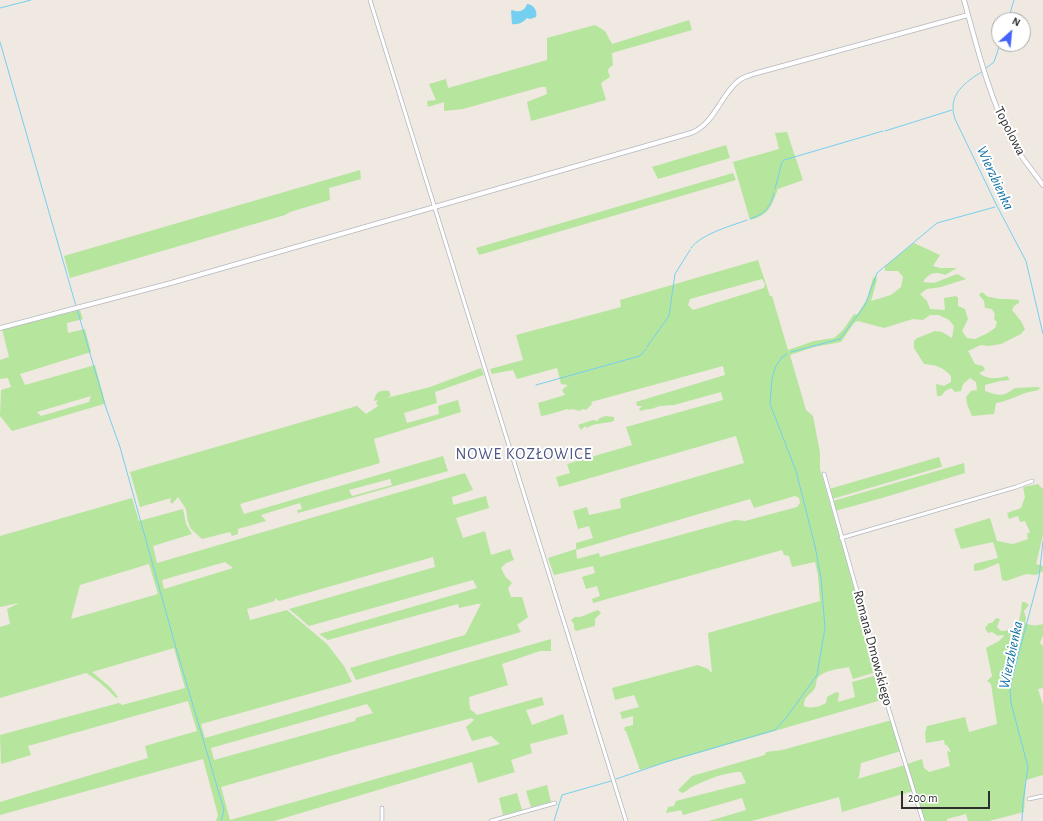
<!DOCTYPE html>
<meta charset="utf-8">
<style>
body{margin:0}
#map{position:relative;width:1043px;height:821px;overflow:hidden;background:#efe9e1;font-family:"Alegreya Sans",sans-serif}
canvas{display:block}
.north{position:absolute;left:991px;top:12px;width:40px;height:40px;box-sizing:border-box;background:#fff;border:1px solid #ababab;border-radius:50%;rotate:27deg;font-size:11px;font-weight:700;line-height:16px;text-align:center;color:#2e2e2e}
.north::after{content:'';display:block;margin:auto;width:14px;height:18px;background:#4264fb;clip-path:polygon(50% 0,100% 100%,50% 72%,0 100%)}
.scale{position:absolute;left:901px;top:791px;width:89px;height:18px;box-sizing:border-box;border:2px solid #2e2e2e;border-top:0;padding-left:5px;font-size:12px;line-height:14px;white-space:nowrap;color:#2e2e2e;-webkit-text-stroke:3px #fff;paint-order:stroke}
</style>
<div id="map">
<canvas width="1043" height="821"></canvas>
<div class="north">N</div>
<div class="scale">200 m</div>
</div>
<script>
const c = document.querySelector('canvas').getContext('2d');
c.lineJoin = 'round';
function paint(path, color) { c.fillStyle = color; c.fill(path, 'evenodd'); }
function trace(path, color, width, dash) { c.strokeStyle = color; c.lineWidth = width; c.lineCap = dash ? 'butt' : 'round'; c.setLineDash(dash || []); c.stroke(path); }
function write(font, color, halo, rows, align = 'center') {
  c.font = font + ' "Alegreya Sans",sans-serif'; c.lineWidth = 4; c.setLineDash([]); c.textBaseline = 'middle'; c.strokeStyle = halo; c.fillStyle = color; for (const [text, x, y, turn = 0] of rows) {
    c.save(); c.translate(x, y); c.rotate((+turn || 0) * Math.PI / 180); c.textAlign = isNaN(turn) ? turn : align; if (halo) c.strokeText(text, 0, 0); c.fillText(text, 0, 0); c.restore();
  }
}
paint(new Path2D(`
 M689,20L692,30L612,53L613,65L609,68L608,71L610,77L601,83L606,100L531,121L527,102L547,94L546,87H541L463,109L444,111V102L428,107L427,101L436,100L429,84L446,79L448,88L547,60V38L595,25L605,31L612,44Z
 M787,132L803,180L778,189C771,207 769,215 750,220L733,162L779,149L775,133Z
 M726,145L730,158L658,179L652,167Z
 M360,170L361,179L329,188L330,200L290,212L285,215L70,278L64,256Z
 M733,173L736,180L479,255L476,248Z
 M914,243L940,255L933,266L940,268H957L945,275C934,271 929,273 923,282L934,283L957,274L966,279L941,287L927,289L920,294L927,301L930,309L945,310L944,298L956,296L958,298V306L965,309L968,319L962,331L967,338L975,339L986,334L995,328L997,322L994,319L995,314L992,309L985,308L984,301L979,295L982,292L988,297C993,297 997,299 1001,299C1008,299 1012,299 1019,300V303L1014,306L1012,310L1021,321L1025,329L1021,334L1001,344L988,346L981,345L968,351L975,364L983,366L985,370L979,373C988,380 996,379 1007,376L1010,380L1000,381L985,385V391C999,396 1003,397 1015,388L1037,387L1041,388C1036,392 1031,391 1025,393C1015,397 1007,401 996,403L994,414L972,416L967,404L966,397L971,391L977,390L976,382L970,378L963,384L961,391L955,392L951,388L945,391L941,396H937L936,384L944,386L951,382V376C943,367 936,365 924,364L914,348V341L917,338L935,331L942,332L952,338L954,326L949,320L939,315H930L923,320L913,319L884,328L858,321L854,323L841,342L814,347L790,355L806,410L813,416L820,453V469L876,663V672L853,679L849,667C840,669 822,670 817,679C816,682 816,686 815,688C810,696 804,695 804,706C810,709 820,707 826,703L827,697L836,692L839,693L838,702L855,697L852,682L877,675L885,699L640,770L626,731L624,730L625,727L633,725V716L622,719L620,712L639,707L634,695L615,700L612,688L698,665L708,669L712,673L708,633L820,601L818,575L815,562L792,567L789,556L784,555L782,550L593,603L592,599L600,596L597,586L586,589L582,577L595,573L593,566L554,575L548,558L576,549V543L593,538L589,526L578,529L573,511L587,507L589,515L621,508L620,499L744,463L736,436L559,487L556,477L570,473L567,464L632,445L626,427L723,400L721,392L674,405L660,406L651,409H648L640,411L639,409L642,406H637L636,402L725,375L723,366L591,402L592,404L586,410L583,409L579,411L573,409L569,410L567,409L547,415L541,416L538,403L565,395L562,390L568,385L561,384L557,368L517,379L513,370L492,374L490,369L523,360L516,335L621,307L620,300L758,260L770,296H772L788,350L814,341L834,338L843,330L854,314L857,315L867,299L873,278L876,276L877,280L871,301L891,295L901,287L903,277L898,271H885V266ZM762,279L765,284L764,288L693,310L688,305L690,299ZM795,496L799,498L800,503L797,507L745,521L735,520L600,557L599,553L577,559L576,550L750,499L754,508Z
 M80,310L83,319L67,323L68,333L85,329L91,352L20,374L25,385L95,365L105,402L104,404L12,431L0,416L1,390L11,387L8,378L0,379V360L9,357L2,329ZM91,396L89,402L41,416L37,412Z
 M481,368L484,375L435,392L437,403L404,413L407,423L439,414L438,406L458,400L461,412L374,439L380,463L240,504L244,514L443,456L448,471L298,513L297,510L302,509L300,503L261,515L266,521L238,529V534L232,536L230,532L202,539L191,529L188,522L186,509L178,497L172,504L170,501L171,498L140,507L130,472L357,406L366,414L378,406L376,403L378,400L374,401C375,392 381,389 389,391L391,396L387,398L430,387ZM390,479L392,485L352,496L349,490Z
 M605,416L614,417V421C605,424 596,422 587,428L585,426L581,430L578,425L593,420L597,421L600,418Z
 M939,457L942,466L941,467L832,499L829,489Z
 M964,463L965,473L882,498L835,511L833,501Z
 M465,473L473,490L452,497L453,505L486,496L489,508L456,518L463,538L485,531L491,555L510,549L514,560L506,563L501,568L505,576L512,583L508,588L511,597H522L528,617L517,625L521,632L356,680L350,668L465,635L481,604H477L459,608L458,604L328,640L319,634L477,588L473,580L309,626L289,609L435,567L433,557L279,601L275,598V601L247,609L250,620L287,610L327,644L344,666L352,682L201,724L205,738L551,639V651H540L502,664L508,685L469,697L470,709L477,715L542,697L544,705L526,710L532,725L563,714L568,734L530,744L532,753L511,760L515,772L478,783L472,762L274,821H216L218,815L203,759L0,815V802L148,758L145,746L197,731L188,701L28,746L31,755L1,764L0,735L119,703L122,705L185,688L174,648L92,672L110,687L118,697L116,698C106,688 98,680 86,673L0,698V627L10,624L7,609L19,603L0,607V536L132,498L139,521L183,509L186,524L192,534L153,546L157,563ZM225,562L233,568L164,589L162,580ZM149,564L158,594L71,619L80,585ZM367,704L373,713L356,718L355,721L214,760L211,748ZM472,718L474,720L466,727L472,741L491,736L500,744L230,820L221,787L348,751Z
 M1038,484L1043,489V535L1036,564L1043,566V571L1036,575L1026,574L1006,581L1002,580L999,563L982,570L974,571V564L998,558L993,542L961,549L954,529L990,518L997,541L1013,544L1028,539L1027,534L1030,532L1025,521L1020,522L1018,516L1009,519L1007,513L1021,508L1025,497L1023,487Z
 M1022,602H1025L1029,605L1024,611L1026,618L1025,623C1031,626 1037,626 1043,624V635L1040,643L1043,646V688L1038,689L1043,705V775L1026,780L1024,812L989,821H968L966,814L947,819V821H924L907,764L922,759L924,768L929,772L950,766L947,751L951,752L947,745H945L944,740L926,743L925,733L927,726L965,717L969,732L997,724L991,684L987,681L992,676L986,648L999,641L1004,636L1002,635L998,636L992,632L988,633L985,628L989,623H992L996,618L1000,619L997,627L1001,631C1021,631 1020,617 1022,602Z
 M598,610L601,613L595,619V626L576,631L574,629V624L571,620L575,617H580Z
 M892,720L901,751L861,763L859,777L857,779L905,765L913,791L842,812L839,797L752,821H709L746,810L742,798L683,815L681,810L666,813L668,807L674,806L676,801L746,783L741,772C725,772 705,780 690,788C687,790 686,792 682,793L678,790L692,776L765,755L766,752L782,750Z
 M547,785L551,802L531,807L526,791Z
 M517,793L522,810L503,815L499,798Z`), '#b6e59e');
paint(new Path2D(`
 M527,4C533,4 538,11 536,17L530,19L527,18C524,22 518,25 512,24L511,11L512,10C518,13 525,11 527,4Z`), '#75cff0');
trace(new Path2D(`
 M0,8L31,0
 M1008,20L1014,0
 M0,42L76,306
 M985,69L994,62L1000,44
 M983,71C964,83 947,95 955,119L997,206L1026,261L1043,334
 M885,131L952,110
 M775,189L782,162L784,160L883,131
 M750,219C765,214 770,208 774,193
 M691,248C701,234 731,226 747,220
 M77,309L106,408L120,447L176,648L224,810L221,821
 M654,337L669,316L675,274L690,250
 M647,347L653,338
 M791,352L840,339L865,305L877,273L937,223L995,207
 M536,385L636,357L640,356L646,349
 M616,779L669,761L775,730L786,718L817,675L825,628L821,578L815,546L796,471L770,404L772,378L776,366L782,357L787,354
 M554,821L562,795L611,781
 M1022,821L1023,802L1028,767L1011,703L1010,691L1012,679L1039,577L1043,541`), '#75cff0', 1);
const minor = new Path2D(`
 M370,0L626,821
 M824,474L877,662L881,684L923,821
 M841,538L1016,487L1032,481
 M1029,799L1043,796
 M382,821V808
 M491,821L555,803`);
const tertiary = new Path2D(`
 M964,0C977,47 989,96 1011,140C1020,156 1032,170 1043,185
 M0,328L171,283L691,133C714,124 720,97 737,82C742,77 750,75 757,73L968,15`);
trace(minor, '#b4b7c1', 4.5);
trace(tertiary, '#b4b7c1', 5.5);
trace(minor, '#fff', 3);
trace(tertiary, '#fff', 4);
write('14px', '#2e2e2e', '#fff', [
 ["Topolowa",1010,131,63],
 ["Romana Dmowskiego",873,648,75]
]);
write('italic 15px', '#0d6fa3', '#fff', [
 ["Wierzbienka",995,178,65],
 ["Wierzbienka",1011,655,-78]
]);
c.letterSpacing = '1px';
write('16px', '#4d5680', '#fff', [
 ["NOWE KOZŁOWICE",524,454]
]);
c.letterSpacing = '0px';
</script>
